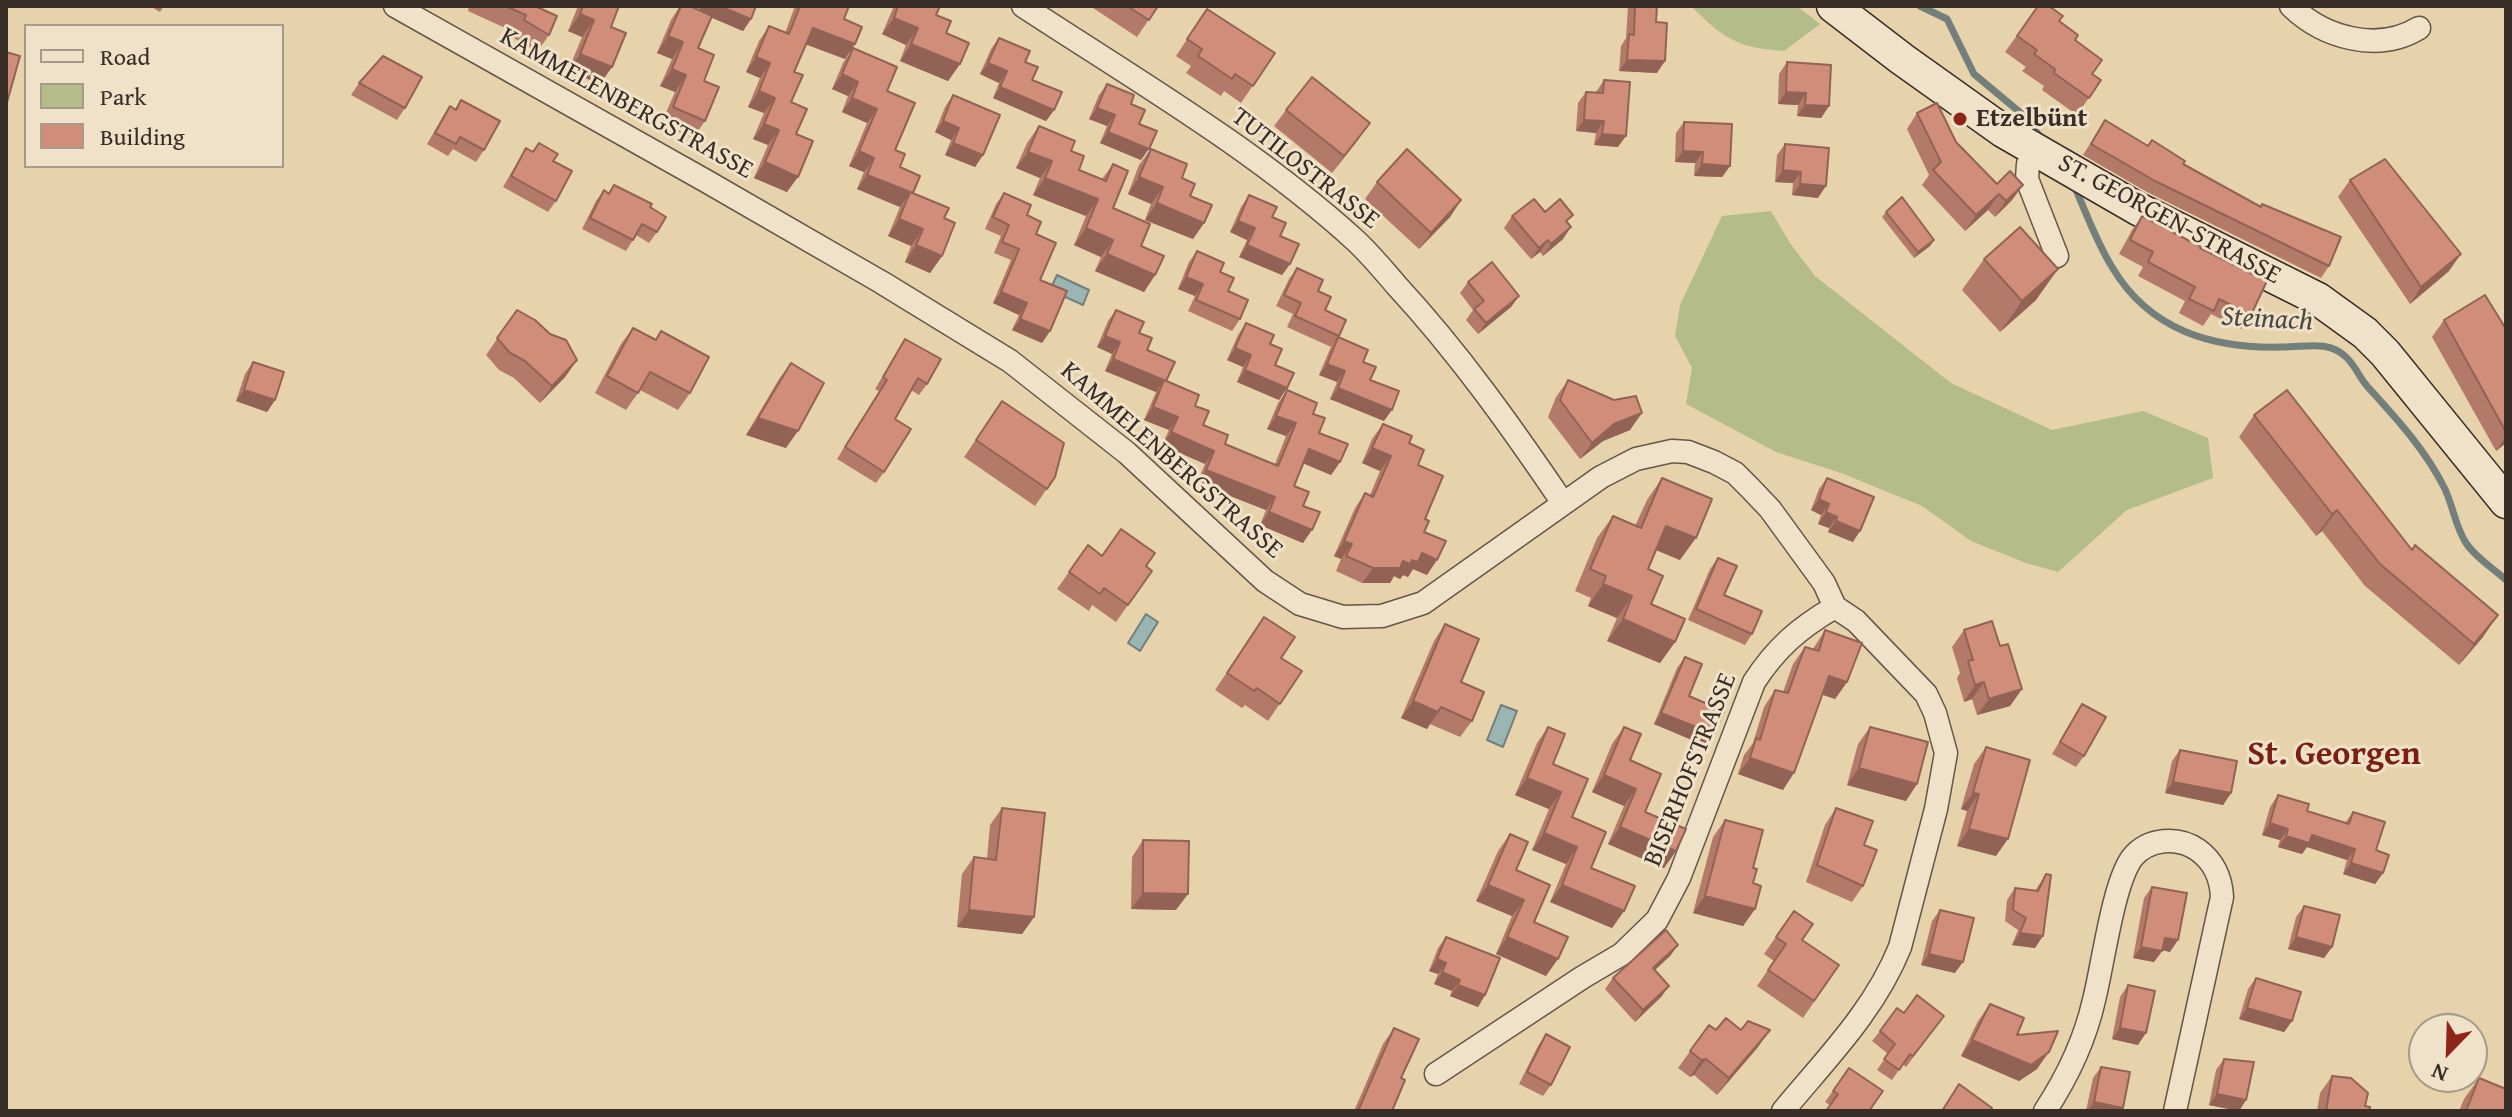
<!DOCTYPE html>
<meta charset="utf-8">
<style>
body{margin:0}
#map{position:relative;width:2512px;height:1117px;overflow:hidden;background:#e7d3ab;font-family:"Gentium Book Plus",serif}
canvas{display:block}
.frame{position:absolute;inset:0;border:8px solid #392d27;pointer-events:none}
.legend{position:absolute;left:24px;top:24px;width:260px;height:144px;box-sizing:border-box;background:#efe2c8;border:2px solid #a69a88;margin:0;padding:10px 14px;list-style:none;font-size:24px;color:#392d27}
.legend li{display:flex;align-items:center;gap:16px;height:40px}
.legend b{width:40px;border:2px solid #a69a88}
.north{position:absolute;left:2408px;top:1013px;width:80px;height:80px;box-sizing:border-box;background:#efe2c8;border:2px solid #a69a88;border-radius:50%;rotate:203deg;font-size:22px;font-weight:700;line-height:32px;text-align:center;color:#392d27}
.north::after{content:'';display:block;margin:auto;width:28px;height:36px;background:#8f2418;clip-path:polygon(50% 0,100% 100%,50% 72%,0 100%)}
</style>
<div id="map">
<canvas width="2512" height="1117"></canvas>
<div class="frame"></div>
<ul class="legend">
<li><b style="height:10px;background:#efe2c8"></b>Road</li>
<li><b style="height:22px;background:#b4bc8a"></b>Park</li>
<li><b style="height:22px;background:#d08e7a"></b>Building</li>
</ul>
<div class="north">N</div>
</div>
<script>
const c = document.querySelector('canvas').getContext('2d');
c.lineJoin = 'round';
function paint(path, color) { c.fillStyle = color; c.fill(path, 'evenodd'); }
function trace(path, color, width, dash) { c.strokeStyle = color; c.lineWidth = width; c.lineCap = dash ? 'butt' : 'round'; c.setLineDash(dash || []); c.stroke(path); }
function write(font, color, halo, rows, align = 'center') {
  c.font = font + ' "Gentium Book Plus",serif'; c.lineWidth = 6; c.setLineDash([]); c.textBaseline = 'middle'; c.strokeStyle = halo; c.fillStyle = color; for (const [text, x, y, turn = 0] of rows) {
    c.save(); c.translate(x, y); c.rotate((+turn || 0) * Math.PI / 180); c.textAlign = isNaN(turn) ? turn : align; if (halo) c.strokeText(text, 0, 0); c.fillText(text, 0, 0); c.restore();
  }
}
paint(new Path2D(`
 M1691,6H1797L1820,24L1784,51C1738,48 1724,39 1691,6Z
 M1771,211L1790,243L1815,276L1951,383L2052,430L2143,411L2208,438L2213,478L2127,510L2058,572L2026,563L1971,541L1922,506L1841,473L1776,452L1686,404L1692,368L1675,336L1680,305L1722,216Z`), '#b4bc8a');
const water = new Path2D(`
 M1057,275L1089,290L1083,305L1050,290Z
 M1146,614L1158,622L1140,651L1128,643Z
 M1501,705L1517,711L1503,747L1487,740Z`);
paint(water, '#99b6b2');
trace(water, '#737f7a', 2);
trace(new Path2D(`
 M1920,6L1947,19L1974,74L2022,114L2042,139
 M2076,190C2087,215 2097,243 2112,267C2150,331 2213,349 2283,347C2306,347 2328,340 2346,357C2355,365 2359,377 2367,386C2396,418 2424,448 2444,487C2453,505 2455,526 2466,543C2475,557 2494,569 2506,580`), '#737f7a', 7);
const street = new Path2D(`
 M395,6L706,181L881,282L1010,361L1127,453L1265,581L1300,604L1343,617L1382,616L1423,603L1601,477L1636,459L1672,451L1688,452L1714,462L1735,473L1750,488L1770,509L1824,583L1835,607
 M1023,6C1136,80 1256,150 1356,241C1371,255 1384,271 1397,286C1459,353 1512,428 1563,503
 M2291,6C2324,38 2378,53 2419,28
 M2036,149L2028,164L2027,179L2057,256
 M1436,1074L1583,977L1622,954L1657,920L1679,878L1754,682C1776,648 1799,628 1835,607L1856,621L1926,694L1935,713L1946,753L1936,809L1900,947C1875,1010 1826,1059 1783,1111
 M2045,1111C2068,1076 2085,1040 2094,1000C2103,965 2113,884 2132,858C2148,838 2178,836 2198,850C2214,862 2221,877 2222,897L2175,1111`);
const secondary = new Path2D(`
 M1833,6L1902,59L2003,131L2138,209L2318,299L2365,333L2385,353L2506,502`);
trace(street, '#645648', 25);
trace(secondary, '#392d27', 35);
trace(street, '#efe2c8', 22);
trace(secondary, '#efe2c8', 32);
paint(new Path2D(`
 M150,6H164L160,12Z
 M469,6H535L549,35L537,52L512,37L514,32L468,11Z
 M578,6H619L611,27L612,67L600,84L568,71L582,37L568,31Z
 M680,6H690L698,10L700,6H756L751,19L743,31L711,17L698,48L704,81L705,121L693,138L661,124L675,92L660,86L672,59L657,53L671,20Z
 M795,6H849L844,19L855,44L845,59L806,44L794,72L791,102L796,134L787,192L754,178L768,145L753,139L764,113L748,107L760,78L746,72L759,41L769,26L785,33Z
 M894,6H940L936,15L960,64L948,81L900,61L906,45L882,34Z
 M1090,6H1158L1137,37Z
 M1628,6H1657V73L1619,71L1621,46L1626,38Z
 M2038,6L2059,21L2075,40L2092,74L2101,80L2077,115L2042,90L2044,86L2022,71L2026,67L2005,52Z
 M1207,9L1275,53L1241,103L1224,91L1221,96L1186,73L1191,66L1176,56Z
 M999,38L1025,62L1032,80L1054,110L1046,121L993,98L999,83L980,74L991,49Z
 M853,48L887,91L895,150L900,167L913,193L944,218L942,256L930,273L905,262L911,246L888,236L900,207L857,189L864,172L849,166L867,123L842,112L848,96L832,89L843,63Z
 M1787,62L1829,106L1821,118L1797,116L1798,105L1778,104L1779,74Z
 M1604,80L1618,147L1594,145L1596,133L1576,131L1578,103L1586,92H1596Z
 M359,83L405,108L397,120L351,95Z
 M1107,84L1131,104L1141,160L1100,143L1107,126L1089,119L1099,95Z
 M953,95L983,155L975,167L945,155L951,140L935,132L945,107Z
 M461,100L484,150L476,162L453,149L448,156L427,144L442,118L450,106L455,109Z
 M1286,110L1370,123L1332,173L1274,126Z
 M1917,113L1956,142L1997,184L2023,185L2012,200L1995,217L1988,210L1965,231L1922,185L1929,175L1907,129Z
 M2105,120L2147,146L2329,266L2321,278L2147,192L2083,155Z
 M1684,122L1730,166L1722,177L1694,176L1695,163L1675,162L1676,133Z
 M1039,126L1071,151L1079,170L1102,179L1113,164V208L1141,246L1155,275L1144,292L1095,271L1101,257L1074,245L1086,216L1033,195L1040,178L1016,168L1027,143Z
 M539,143L556,201L548,212L503,187L526,148L533,152Z
 M1785,144L1818,198L1792,195L1793,183L1775,182L1777,155Z
 M1151,149L1182,178L1204,223L1193,239L1145,220L1151,204L1128,194L1139,165Z
 M2350,180L2449,271L2410,304L2338,197Z
 M1377,182L1461,200L1450,217L1419,249L1365,199Z
 M614,185L650,207L657,232L649,243L636,235L626,251L582,229L596,201L604,190L608,193Z
 M1004,193L1027,215L1036,234L1040,280L1050,331L1042,343L1012,330L1019,315L993,303L1011,260L994,253L1001,236L985,229L996,204Z
 M1249,195L1272,217L1290,264L1282,275L1239,257L1247,240L1230,232L1241,207Z
 M1545,212L1568,223L1563,239L1543,256L1540,252L1531,259L1504,228L1512,216Z
 M1886,212L1934,240L1930,246L1914,258L1882,217Z
 M2142,216L2200,248L2251,315L2241,329L2211,314L2203,326L2179,313L2185,301L2138,276L2143,267L2119,254L2132,230Z
 M1197,251L1220,272L1240,319L1232,331L1188,311L1195,296L1178,289L1189,262Z
 M1984,259L2036,300L2000,332L1962,290Z
 M1297,268L1318,291L1325,310L1339,336L1331,347L1287,327L1293,314L1276,306L1289,279Z
 M1468,282L1519,296L1511,307L1478,334L1466,320L1473,310L1460,293Z
 M517,310L577,360L565,377L540,403L514,378L499,370L486,355Z
 M1116,310L1147,350L1166,381L1195,406L1203,425L1225,444L1275,464L1286,436L1267,429L1278,403L1287,390L1313,414L1319,433L1340,462L1331,475L1303,463L1294,486L1303,506V543L1260,525L1266,510L1197,483L1205,464L1162,445L1169,430L1144,420L1156,392L1105,371L1112,354L1097,347L1108,321Z
 M2444,320L2506,329V443L2496,451L2432,337Z
 M1246,323L1270,344L1275,365L1287,388L1279,400L1237,382L1243,367L1227,360L1238,335Z
 M633,328L655,340L661,331L690,393L678,410L640,390L626,410L595,393L621,344Z
 M1338,337L1363,362L1384,421L1330,399L1337,382L1319,375L1330,349Z
 M905,339L927,384L919,395L911,390L895,419L884,472L876,483L837,459L879,391L875,389Z
 M253,362L275,400L267,412L236,401L245,374Z
 M791,363L786,448L746,435L779,379Z
 M1568,380L1630,430L1603,441L1580,459L1548,417L1556,397Z
 M1002,401L1055,477L1035,506L964,457Z
 M2254,415L2412,550L2483,637L2459,665L2365,586L2322,531L2316,536L2239,437Z
 M1383,424L1409,443L1418,465L1425,519L1424,532L1427,575L1413,569L1408,577L1403,575L1400,579L1394,576L1390,583H1362L1336,571L1341,559L1334,556L1355,508L1365,493L1370,495L1380,471L1362,463L1372,439Z
 M1662,478L1680,560L1656,550L1648,569L1651,604L1675,642L1660,663L1607,641L1617,618L1588,606L1591,598L1575,591L1597,538L1613,516L1635,526L1647,500Z
 M1827,478L1853,542L1828,532L1829,528L1818,524L1821,515L1811,510L1819,489Z
 M1088,545L1102,556L1146,566L1152,571L1116,622L1092,605L1089,611L1057,589Z
 M1718,558L1724,595L1752,634L1745,645L1688,620L1710,569Z
 M1264,617L1281,658L1302,671L1268,721L1245,705L1242,708L1215,690Z
 M1445,624L1472,721L1460,737L1430,724L1427,729L1401,718L1434,641Z
 M1825,630L1847,682L1835,699L1822,694L1783,790L1738,774L1744,755L1753,743L1764,707L1775,690L1783,692L1793,664L1805,647L1813,649Z
 M1964,630L2000,646L2022,689L2010,706L1977,715L1972,699L1964,702L1957,678L1960,673L1952,647Z
 M1685,657L1689,696L1706,746L1654,724L1677,668Z
 M2082,704L2084,756L2076,767L2052,754Z
 M1548,727L1553,764L1591,868L1624,911L1612,928L1550,902L1566,864L1532,850L1549,809L1515,795L1537,743Z
 M1624,727L1630,760L1645,812L1676,851L1664,868L1608,844L1624,806L1592,792L1612,744Z
 M1870,727L1906,801L1847,785L1858,744Z
 M1986,747L1996,856L1957,846L1967,811L1961,809L1974,764Z
 M2180,750L2231,793L2223,805L2165,793L2172,761Z
 M2278,795L2307,811L2345,823L2353,812L2376,850L2383,873L2375,884L2343,874L2347,860L2307,847L2302,854L2278,847L2280,840L2262,835L2270,807Z
 M1002,808L1034,917L1022,934L957,927L962,874L974,857L987,858L990,825Z
 M1836,808L1864,845L1863,886L1852,902L1806,882L1825,825Z
 M1725,820L1753,868V883L1755,909L1743,926L1693,913L1713,837Z
 M1510,834L1516,870L1546,976L1496,954L1512,916L1476,901L1498,851Z
 M1143,840L1176,910L1131,909L1132,857Z
 M2046,874L2035,948L2012,945L2018,930L2005,921L2007,900L2015,888L2035,891Z
 M2152,887L2170,952L2163,950L2154,962L2133,958L2144,898Z
 M2304,906L2332,947L2324,958L2288,949L2296,917Z
 M1940,910L1955,973L1921,965L1932,921Z
 M1794,911L1802,940L1839,965L1803,1018L1757,986L1774,961L1764,954Z
 M1446,937L1485,995L1478,1007L1450,996L1452,991L1434,984L1438,974L1429,971L1438,948Z
 M1678,945L1670,956L1655,970L1669,986L1661,997L1635,1022L1605,989L1613,978Z
 M2256,978L2292,1021L2284,1032L2239,1019L2248,989Z
 M2128,985L2138,1045L2112,1039L2120,997Z
 M1990,1004L2017,1035L2037,1069L2019,1081L1961,1056L1978,1021Z
 M1904,1013L1944,1016L1906,1067L1903,1064L1892,1080L1877,1070L1888,1054L1872,1041L1880,1031Z
 M1709,1025L1716,1030L1758,1047L1717,1095L1694,1075L1690,1077L1678,1068Z
 M1394,1028L1401,1078L1392,1111H1354L1383,1044Z
 M1546,1034L1551,1085L1543,1096L1519,1084L1538,1046Z
 M2224,1059L2246,1100L2239,1111L2209,1105L2216,1070Z
 M2101,1067L2121,1111H2086L2093,1078Z
 M1849,1068L1869,1111L1830,1105L1825,1102Z
 M2332,1076L2365,1106L2370,1111H2317L2320,1093Z
 M2479,1078L2506,1111H2459L2464,1099Z`), '#b37a69');
paint(new Path2D(`
 M702,6H719L751,19L743,31L698,12Z
 M580,14L594,20L582,37L568,31Z
 M894,18L918,28L906,45L882,34Z
 M813,28L855,44L845,59L802,43Z
 M668,36L683,42L672,59L657,53Z
 M911,44L960,64L948,81L900,61Z
 M580,54L612,67L600,84L568,71Z
 M756,57L770,63L760,78L746,72Z
 M1627,60L1665,61L1657,73L1619,71Z
 M988,63L1007,71L999,83L980,74Z
 M672,69L686,75L675,92L660,86Z
 M842,74L858,82L848,96L832,89Z
 M1000,87L1054,110L1046,121L993,98Z
 M759,91L775,98L764,113L748,107Z
 M1786,92L1806,93L1798,105L1778,104Z
 M852,98L877,109L867,123L842,112Z
 M1805,105L1829,106L1821,118L1797,116Z
 M1097,108L1115,115L1107,126L1089,119Z
 M1584,120L1604,121L1596,133L1576,131Z
 M943,121L959,128L951,140L935,132Z
 M1370,123L1358,140L1332,173L1344,156Z
 M764,124L779,130L768,145L753,139Z
 M1108,132L1149,149L1141,160L1100,143Z
 M1602,134L1626,136L1618,147L1594,145Z
 M953,143L983,155L975,167L945,155Z
 M859,151L874,158L864,172L849,166Z
 M1683,151L1703,152L1695,163L1675,162Z
 M1028,152L1052,161L1040,178L1016,168Z
 M765,162L798,177L787,192L754,178Z
 M1702,164L1730,166L1722,177L1694,176Z
 M1783,170L1801,172L1793,183L1775,182Z
 M867,175L910,193L900,207L857,189Z
 M1139,177L1163,187L1151,204L1128,194Z
 M1045,178L1098,199L1086,216L1033,195Z
 M1800,184L1826,186L1818,198L1792,195Z
 M2023,185L2012,200L1995,217L2006,201Z
 M1999,194L1988,210L1965,231L1976,215Z
 M1461,200L1450,217L1419,249L1431,233Z
 M1157,203L1204,223L1193,239L1145,220Z
 M899,219L923,229L911,246L888,236Z
 M1238,221L1255,228L1247,240L1230,232Z
 M1571,227L1563,239L1543,256L1551,244Z
 M1086,228L1113,240L1101,257L1074,245Z
 M1548,240L1540,252L1531,259L1539,248Z
 M1934,240L1930,246L1914,258L1918,252Z
 M916,245L942,256L930,273L905,262Z
 M1247,245L1290,264L1282,275L1239,257Z
 M1107,254L1155,275L1144,292L1095,271Z
 M2461,254L2449,271L2410,304L2421,287Z
 M2058,269L2036,300L2000,332L2022,301Z
 M1186,277L1203,284L1195,296L1178,289Z
 M1001,292L1027,303L1019,315L993,303Z
 M1519,296L1511,307L1478,334L1486,323Z
 M1020,319L1050,331L1042,343L1012,330Z
 M1105,336L1120,342L1112,354L1097,347Z
 M1235,348L1251,355L1243,367L1227,360Z
 M1113,359L1164,381L1156,392L1105,371Z
 M577,360L565,377L540,403L552,386Z
 M1327,364L1345,371L1337,382L1319,375Z
 M1245,370L1287,388L1279,400L1237,382Z
 M1338,388L1392,410L1384,421L1330,399Z
 M244,390L275,400L267,412L236,401Z
 M1153,407L1178,417L1169,430L1144,420Z
 M1642,413L1630,430L1603,441L1580,459L1592,443L1614,424Z
 M1276,416L1296,423L1286,436L1267,429Z
 M758,418L798,431L786,448L746,435Z
 M1171,432L1214,451L1205,464L1162,445Z
 M2506,436V443L2496,451Z
 M1372,448L1391,456L1380,471L1362,463Z
 M1309,449L1340,462L1331,475L1300,462Z
 M1206,470L1275,497L1266,510L1197,483Z
 M1819,499L1829,504L1821,515L1811,510Z
 M2337,510L2322,531L2316,536L2332,514Z
 M1269,512L1312,530L1303,543L1260,525Z
 M1826,512L1837,517L1829,528L1818,524Z
 M1836,521L1860,531L1853,542L1828,532Z
 M1666,526L1696,538L1680,560L1651,548Z
 M1344,541L1352,544L1341,559L1334,556Z
 M1422,553L1437,560L1427,575L1413,569L1408,577L1403,575L1400,579L1394,576L1390,583H1362L1373,568L1412,560Z
 M1603,584L1632,596L1617,618L1588,606Z
 M2498,615L2483,637L2459,665L2474,644Z
 M1623,619L1675,642L1660,663L1607,641Z
 M1829,676L1847,682L1835,699L1817,693Z
 M1984,682L1972,699L1964,702L1975,685Z
 M2022,689L2010,706L1977,715L1989,699Z
 M1413,701L1438,712L1427,729L1401,718Z
 M1661,713L1714,734L1706,746L1654,724Z
 M1750,758L1794,773L1783,790L1738,774Z
 M1859,768L1917,784L1906,801L1847,785Z
 M1604,775L1636,789L1624,806L1592,792Z
 M1527,778L1561,792L1549,809L1515,795Z
 M2173,782L2231,793L2223,805L2165,793Z
 M1973,793L1979,794L1967,811L1961,809Z
 M2270,823L2288,829L2280,840L2262,835Z
 M1620,827L1676,851L1664,868L1608,844Z
 M1969,829L2008,839L1996,856L1957,846Z
 M1544,833L1577,847L1566,864L1532,850Z
 M2312,835L2355,849L2347,860L2307,847L2302,854L2278,847L2286,836Z
 M2351,863L2383,873L2375,884L2343,874Z
 M1488,885L1524,900L1512,916L1476,901Z
 M1562,885L1624,911L1612,928L1550,902Z
 M1143,893L1188,894L1176,910L1131,909Z
 M1705,896L1755,909L1743,926L1693,913Z
 M969,910L1034,917L1022,934L957,927Z
 M2020,933L2043,936L2035,948L2012,945Z
 M1507,937L1558,959L1546,976L1496,954Z
 M2296,937L2332,947L2324,958L2288,949Z
 M2165,938L2178,940L2170,952L2157,949Z
 M1678,945L1670,956L1645,979L1653,968Z
 M2141,947L2162,951L2154,962L2133,958Z
 M1929,954L1963,962L1955,973L1921,965Z
 M1437,959L1446,963L1438,974L1429,971Z
 M1442,972L1460,980L1452,991L1434,984Z
 M1458,985L1485,995L1478,1007L1450,996Z
 M1669,986L1661,997L1635,1022L1643,1010Z
 M2247,1008L2292,1021L2284,1032L2239,1019Z
 M2120,1028L2146,1033L2138,1045L2112,1039Z
 M1770,1030L1758,1047L1717,1095L1729,1078Z
 M1972,1040L2049,1052L2037,1069L2019,1081L1961,1056Z
 M1706,1059L1694,1075L1690,1077L1701,1060Z
 M2217,1094L2246,1100L2239,1111L2209,1105Z
 M2094,1102L2123,1108L2121,1111H2087Z`), '#926355');
const building = new Path2D(`
 M505,6H535L557,16L549,35L524,20L526,15Z
 M583,6H619L611,27L626,33L612,67L580,54L594,20L580,14Z
 M681,6H690L712,16L698,48L714,55L704,81L719,87L705,121L673,107L686,75L672,69L683,42L668,36Z
 M719,6H756L751,19Z
 M800,6H849L844,19L862,27L855,44L813,28L794,72L803,75L791,102L807,109L796,134L813,141L798,177L765,162L779,130L764,124L775,98L759,91L770,63L756,57L769,26L789,34Z
 M898,6H940L936,15L951,21L946,33L969,43L960,64L911,44L918,28L894,18Z
 M1127,6H1158L1149,20Z
 M1635,6H1657L1656,22L1667,23L1665,61L1627,60L1629,34L1634,35Z
 M2038,6H2049L2063,16L2059,21L2078,35L2075,40L2102,60L2092,74L2101,80L2089,98L2054,73L2055,69L2034,54L2037,50L2017,36Z
 M1207,9L1275,53L1253,86L1235,74L1232,79L1198,56L1202,49L1187,39Z
 M999,38L1030,51L1025,62L1038,67L1032,80L1062,92L1054,110L1000,87L1007,71L988,63Z
 M853,48L897,67L887,91L915,103L895,150L905,154L900,167L920,176L913,193L867,175L874,158L859,151L877,109L852,98L858,82L842,74Z
 M6,52L20,56L6,106Z
 M383,56L422,77L405,108L359,83Z
 M1787,62L1831,65L1829,106L1805,105L1806,93L1786,92Z
 M1312,77L1370,123L1344,156L1286,110Z
 M1604,80L1630,82L1626,136L1602,134L1604,121L1584,120L1586,92L1603,93Z
 M1107,84L1134,95L1131,104L1145,110L1139,124L1157,131L1149,149L1108,132L1115,115L1097,108Z
 M953,95L1000,115L983,155L953,143L959,128L943,121Z
 M461,100L500,121L484,150L460,137L456,144L435,133L450,106L456,110Z
 M1937,103L1956,142L1997,184L2010,171L2023,185L2006,201L1999,194L1976,215L1933,170L1941,162L1917,113Z
 M2105,120L2148,146L2152,140L2185,161L2183,164L2261,207L2262,204L2341,237L2329,266L2155,181L2091,144Z
 M1684,122L1732,124L1730,166L1702,164L1703,152L1683,151Z
 M1039,126L1075,141L1071,151L1084,156L1079,170L1106,181L1113,164L1128,171L1113,208L1150,224L1141,246L1164,256L1155,275L1107,254L1113,240L1086,228L1098,199L1045,178L1052,161L1028,152Z
 M539,143L558,154L553,161L572,171L556,201L511,176L526,148L533,152Z
 M1785,144L1829,148L1826,186L1800,184L1801,172L1783,170Z
 M1151,149L1187,164L1182,178L1195,184L1190,196L1212,205L1204,223L1157,203L1163,187L1139,177Z
 M1407,149L1461,200L1431,233L1377,182Z
 M2385,159L2461,254L2421,287L2350,180Z
 M614,185L652,204L650,207L666,217L657,232L642,224L633,240L590,218L604,190L609,194Z
 M910,192L949,208L944,218L955,223L942,256L916,245L923,229L899,219Z
 M1004,193L1031,205L1027,215L1041,222L1036,234L1056,243L1040,280L1067,291L1050,331L1020,319L1027,303L1001,292L1019,249L1002,242L1009,225L993,217Z
 M1249,195L1277,207L1272,217L1286,223L1280,236L1299,244L1290,264L1247,245L1255,228L1238,221Z
 M1902,197L1934,240L1918,252L1886,212Z
 M1534,199L1545,212L1560,199L1573,215L1566,221L1571,227L1551,244L1548,240L1539,248L1512,216Z
 M2142,216L2201,247L2200,248L2267,281L2251,315L2219,299L2214,311L2189,299L2195,287L2148,262L2153,252L2130,240Z
 M2020,227L2058,269L2022,301L1984,259Z
 M1197,251L1224,263L1220,272L1234,278L1228,291L1248,300L1240,319L1196,300L1203,284L1186,277Z
 M1492,262L1519,296L1486,323L1474,309L1484,301L1468,282Z
 M1297,268L1323,280L1318,291L1331,297L1325,310L1346,320L1339,336L1295,316L1301,303L1284,295Z
 M2485,295L2506,329V432L2444,320Z
 M517,310L535,320L550,334L566,340L577,360L552,386L525,361L510,353L497,338Z
 M1116,310L1144,322L1139,333L1152,338L1147,350L1175,362L1166,381L1113,359L1120,342L1105,336Z
 M1246,323L1274,335L1270,344L1282,349L1275,365L1294,373L1287,388L1245,370L1251,355L1235,348Z
 M633,328L656,340L661,331L709,357L690,393L650,372L638,393L607,376Z
 M1338,337L1368,350L1363,362L1376,367L1370,380L1399,391L1392,410L1338,388L1345,371L1327,364Z
 M905,339L941,359L927,384L918,378L895,419L911,429L884,472L845,447L887,380L883,377Z
 M253,362L284,372L275,400L244,390Z
 M791,363L824,383L798,431L758,418Z
 M1164,380L1199,395L1195,406L1209,411L1203,425L1228,435L1225,444L1278,466L1296,423L1276,416L1287,390L1317,403L1313,414L1325,418L1319,433L1348,444L1340,462L1309,449L1294,486L1309,492L1303,506L1320,512L1312,530L1269,512L1275,497L1206,470L1214,451L1171,432L1178,417L1153,407Z
 M1568,380L1614,400L1636,396L1642,413L1614,424L1592,443L1560,400Z
 M2287,390L2412,550L2415,545L2498,615L2474,644L2380,564L2337,510L2332,514L2254,415Z
 M1002,401L1064,443L1055,477L1047,489L976,440Z
 M1383,424L1412,436L1409,443L1424,450L1418,465L1443,476L1425,519L1429,521L1424,532L1446,541L1437,560L1422,553L1418,562L1412,560L1410,564L1403,561L1400,568H1373L1346,556L1352,544L1344,541L1365,493L1373,497L1391,456L1372,448Z
 M1662,478L1712,499L1696,538L1666,526L1648,569L1663,576L1651,604L1685,619L1675,642L1623,619L1632,596L1603,584L1606,576L1590,569L1613,516L1641,528Z
 M1827,478L1874,497L1860,531L1836,521L1837,517L1826,512L1829,504L1819,499Z
 M1121,529L1155,553L1146,566L1152,571L1128,605L1104,588L1100,594L1069,572L1088,545L1102,556Z
 M1718,558L1737,566L1724,595L1762,611L1752,634L1696,609Z
 M1264,617L1295,637L1281,658L1302,671L1280,704L1257,688L1254,691L1227,673Z
 M1992,621L2000,646L2008,644L2022,689L1989,699L1984,682L1975,685L1968,661L1973,660L1964,630Z
 M1445,624L1479,639L1461,682L1484,692L1472,721L1441,707L1438,712L1413,701Z
 M1825,630L1862,643L1847,682L1829,676L1794,773L1750,758L1756,738L1760,740L1775,690L1788,693L1805,647L1819,651Z
 M1685,657L1702,664L1689,696L1724,711L1714,734L1661,713Z
 M2082,704L2106,717L2084,756L2060,742Z
 M1548,727L1565,734L1553,764L1588,779L1572,817L1606,832L1591,868L1635,886L1624,911L1562,885L1577,847L1544,833L1561,792L1527,778Z
 M1624,727L1641,734L1630,760L1661,774L1645,812L1686,829L1676,851L1620,827L1636,789L1604,775Z
 M1870,727L1928,742L1917,784L1859,768Z
 M1986,747L2030,760L2008,839L1969,829L1979,794L1973,793Z
 M2180,750L2237,761L2231,793L2173,782Z
 M2278,795L2309,804L2307,811L2349,824L2353,812L2385,822L2376,850L2389,855L2383,873L2351,863L2355,849L2312,835L2309,843L2286,836L2288,829L2270,823Z
 M1002,808L1045,813L1034,917L969,910L974,857L996,860Z
 M1836,808L1873,821L1864,845L1877,850L1863,886L1817,865Z
 M1725,820L1763,830L1753,868L1757,869L1753,883L1761,886L1755,909L1705,896Z
 M1510,834L1528,842L1516,870L1550,885L1534,922L1568,937L1558,959L1507,937L1524,900L1488,885Z
 M1143,840L1189,841L1188,894L1143,893Z
 M2046,874L2051,875L2043,936L2020,933L2026,918L2013,910L2015,888L2038,891Z
 M2152,887L2187,893L2178,940L2165,938L2162,951L2141,947Z
 M2304,906L2340,915L2332,947L2296,937Z
 M1940,910L1974,918L1963,962L1929,954Z
 M1794,911L1813,924L1802,940L1839,965L1814,1001L1768,970L1786,944L1776,937Z
 M1666,930L1678,945L1653,968L1669,986L1643,1010L1613,978Z
 M1446,937L1500,958L1485,995L1458,985L1460,980L1442,972L1446,963L1437,959Z
 M2256,978L2301,992L2292,1021L2247,1008Z
 M2128,985L2155,991L2146,1033L2120,1028Z
 M1917,995L1944,1016L1913,1056L1910,1054L1899,1070L1884,1059L1895,1044L1880,1031L1897,1008L1904,1013Z
 M1990,1004L2024,1018L2017,1035L2058,1031L2049,1052L2031,1065L1972,1040Z
 M1726,1018L1741,1030L1748,1021L1770,1030L1729,1078L1706,1059L1701,1060L1690,1051L1709,1025L1716,1030Z
 M1394,1028L1419,1039L1401,1078L1405,1080L1392,1111H1358Z
 M1546,1034L1570,1047L1551,1085L1527,1072Z
 M2224,1059L2254,1062L2246,1100L2217,1094Z
 M2101,1067L2130,1072L2123,1108L2094,1102Z
 M1849,1068L1883,1091L1869,1111H1826L1838,1094L1833,1091Z
 M2332,1076L2351,1078L2368,1093L2365,1106L2370,1107V1111H2326Z
 M2479,1078L2506,1089V1111H2466Z
 M1959,1084L1992,1108L1990,1111H1942Z`);
paint(building, '#d08e7a');
trace(building, '#926355', 2);
for (const [x, y, r, color] of [
 [1960,119,8,"#8f2418"]
]) { const dot = new Path2D(); dot.arc(x, y, r, 0, 2 * Math.PI); c.fillStyle = color; c.fill(dot); trace(dot, '#efe2c8', 3); }
write('26px', '#392d27', '#efe2c8', [
 ["KAMMELENBERGSTRASSE",626,104,29],
 ["TUTILOSTRASSE",1305,169,38],
 ["ST. GEORGEN-STRASSE",2169,220,28],
 ["KAMMELENBERGSTRASSE",1171,461,41],
 ["BISERHOFSTRASSE",1691,770,-68]
]);
write('bold 26px', '#392d27', '#efe2c8', [
 ["Etzelbünt",1976,119]
], 'left');
write('italic 28px', '#4c4843', '#efe2c8', [
 ["Steinach",2267,320,3]
]);
write('bold 34px', '#7a1f14', '#efe2c8', [
 ["St. Georgen",2334,755]
]);
</script>
